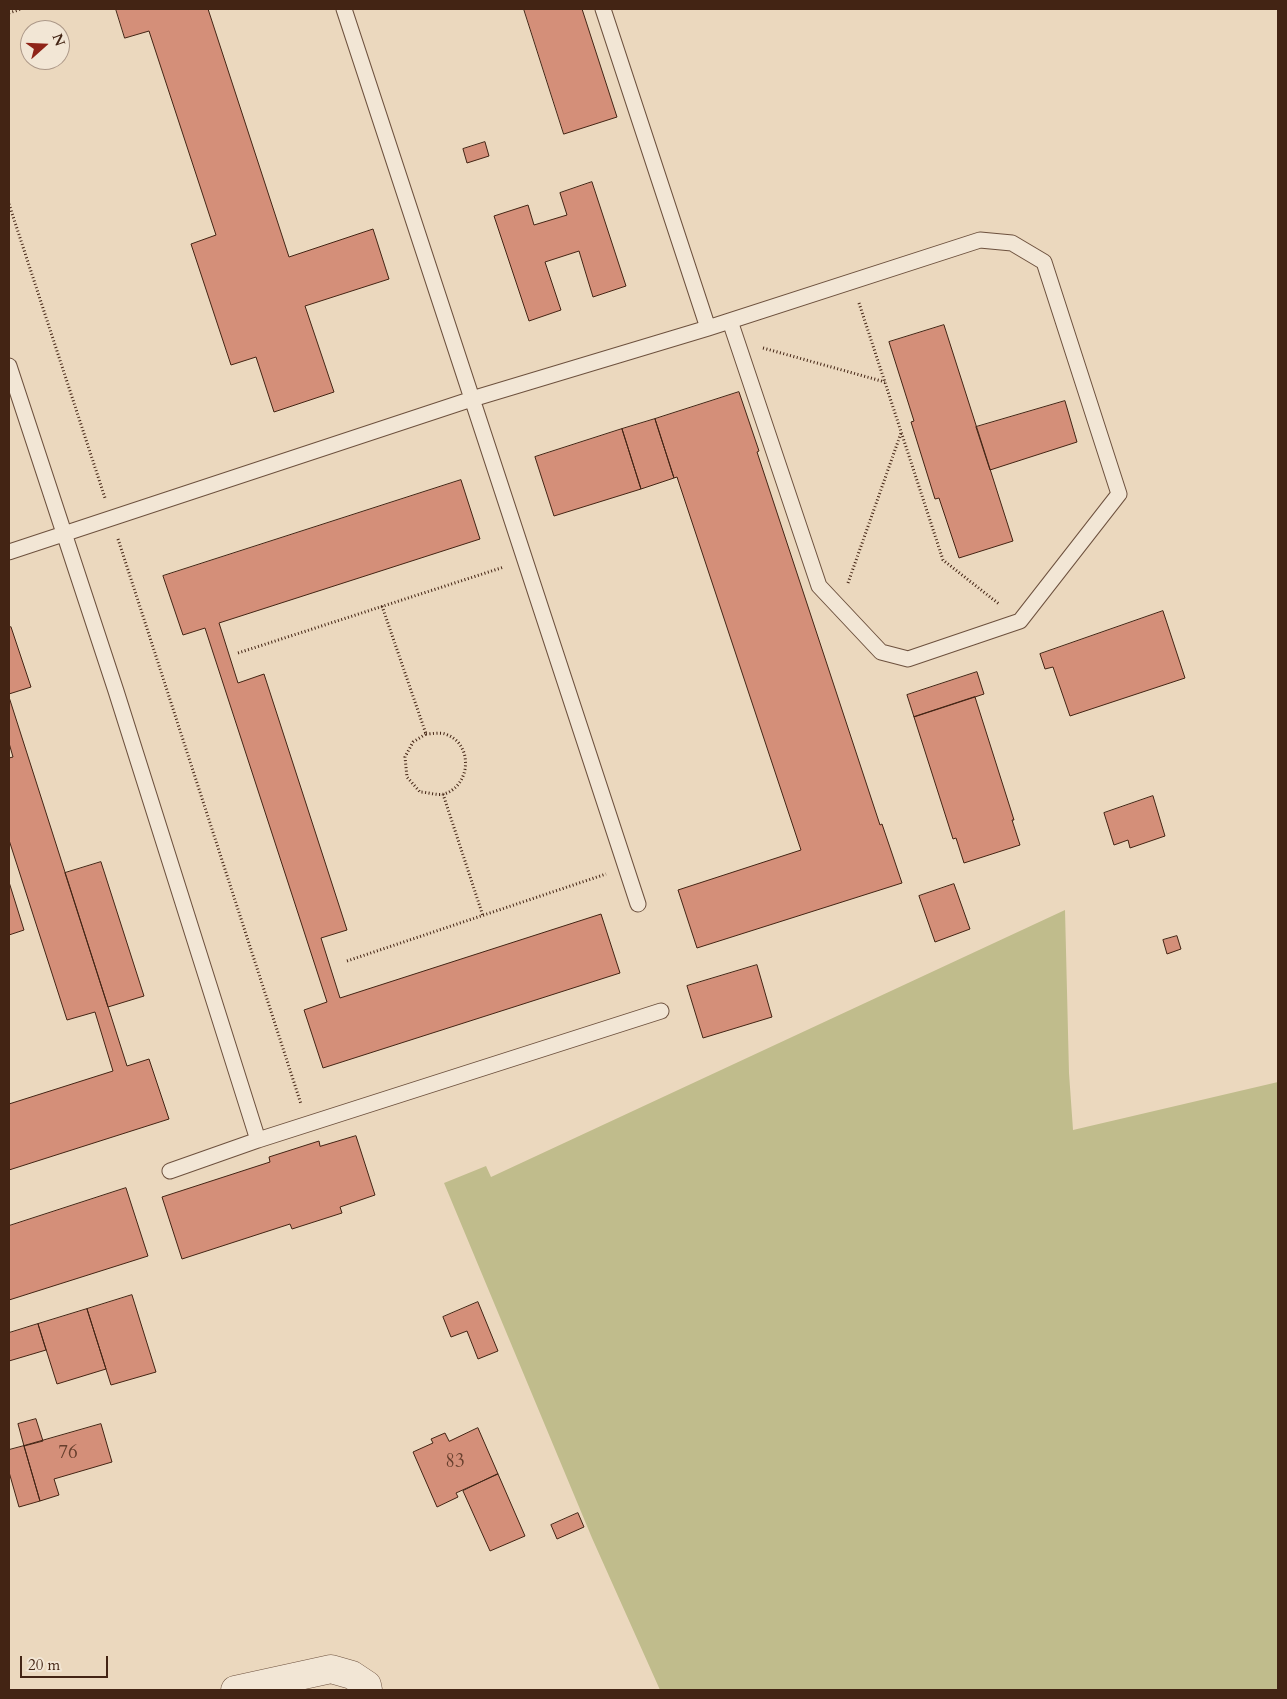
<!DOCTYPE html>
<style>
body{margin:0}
#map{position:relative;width:1287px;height:1699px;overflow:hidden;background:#ebd8be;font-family:Cardo,serif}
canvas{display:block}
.frame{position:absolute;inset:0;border:10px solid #432414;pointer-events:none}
.north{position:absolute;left:20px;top:20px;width:50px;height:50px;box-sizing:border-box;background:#f2e6d5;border:1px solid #ac9888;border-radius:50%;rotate:70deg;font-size:14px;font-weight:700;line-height:20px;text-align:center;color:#432414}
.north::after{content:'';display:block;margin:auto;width:18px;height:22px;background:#8f2418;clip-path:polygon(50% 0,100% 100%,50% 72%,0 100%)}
.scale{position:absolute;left:20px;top:1656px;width:88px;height:22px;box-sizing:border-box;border:2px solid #432414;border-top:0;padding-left:6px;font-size:15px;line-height:18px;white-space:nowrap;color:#432414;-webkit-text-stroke:4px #f2e6d5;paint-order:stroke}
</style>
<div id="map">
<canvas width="1287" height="1699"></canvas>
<div class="frame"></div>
<div class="north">N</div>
<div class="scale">20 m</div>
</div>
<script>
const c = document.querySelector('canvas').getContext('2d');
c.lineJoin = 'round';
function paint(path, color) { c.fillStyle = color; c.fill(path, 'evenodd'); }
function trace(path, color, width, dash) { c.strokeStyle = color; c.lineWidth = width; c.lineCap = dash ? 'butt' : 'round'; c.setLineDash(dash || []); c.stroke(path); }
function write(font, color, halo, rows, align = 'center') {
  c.font = font + ' Cardo,serif'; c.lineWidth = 4; c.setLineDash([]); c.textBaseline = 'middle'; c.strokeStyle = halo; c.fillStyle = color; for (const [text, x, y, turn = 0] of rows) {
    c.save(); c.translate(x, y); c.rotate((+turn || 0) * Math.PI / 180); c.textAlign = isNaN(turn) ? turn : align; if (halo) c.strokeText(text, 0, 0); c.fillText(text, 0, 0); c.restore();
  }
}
paint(new Path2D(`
 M1065,910L1069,1073L1073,1130L1278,1082V1690H660L592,1538L444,1183L486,1166L491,1177Z`), '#c0bc8c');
const building = new Path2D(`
 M116,9H208L289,257L373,229L389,279L305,306L334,392L274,412L256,357L231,365L191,244L216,235L149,31L125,38Z
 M524,9H582L617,117L564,134Z
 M485,142L489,156L467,163L463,149Z
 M592,182L626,286L593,297L579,251L545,262L561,310L529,321L494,216L528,205L534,225L567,215L560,193Z
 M944,325L1013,541L959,558L939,498L935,499L911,422L914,421L889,342Z
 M739,392L759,451L757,452L880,825L882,824L902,883L697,948L678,890L801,850L677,477L674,478L655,419Z
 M1065,401L1077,442L990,470L976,427Z
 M655,419L674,478L641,489L622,429Z
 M622,429L641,489L554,516L535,457Z
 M461,480L480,539L219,623L238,683L264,674L347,930L321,938L340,998L601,914L620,973L323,1068L304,1010L327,1002L205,628L183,635L163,576Z
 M1163,611L1185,678L1070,716L1053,667L1045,669L1040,654Z
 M11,627L31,687L9,694V628Z
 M977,672L984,694L914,717L907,695Z
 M9,697L127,1066L149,1059L169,1119L9,1170V1104L113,1071L95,1012L67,1020L9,840V758L13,757L9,743Z
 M975,697L1014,820H1012L1020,845L964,863L956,838L953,839L914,717Z
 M1153,796L1165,836L1130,848L1128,840L1114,845L1104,813Z
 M101,862L144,996L108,1007L65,873Z
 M9,882L24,930L9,935Z
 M954,884L970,929L935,942L919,896Z
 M1177,936L1181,949L1167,954L1163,940Z
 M757,965L772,1017L703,1038L687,986Z
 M356,1136L375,1195L340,1207L342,1213L292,1229L290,1224L182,1259L162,1197L270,1162L269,1157L319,1141L320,1146Z
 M126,1188L148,1256L9,1300V1226Z
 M132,1295L156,1372L111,1385L87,1309Z
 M478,1302L498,1351L478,1359L467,1331L451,1337L443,1317Z
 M87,1309L106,1369L57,1384L38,1324Z
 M38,1324L46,1350L9,1361V1333Z
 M36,1419L43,1441L24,1446L18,1424Z
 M101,1424L112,1462L54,1479L59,1495L40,1501L24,1446Z
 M478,1428L498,1474L456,1493L458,1497L437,1507L413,1452L433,1443L431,1439L445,1433L449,1441Z
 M24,1446L40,1501L19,1507L9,1472V1450Z
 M498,1474L525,1536L490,1551L463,1491Z
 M578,1513L584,1527L557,1539L551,1525Z`);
paint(building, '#d48f79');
trace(building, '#432414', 1);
const service = new Path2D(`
 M344,9L638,904
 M603,9L708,328
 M9,366L116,691L258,1140
 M9,552L472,399L708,328L980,240L1012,243L1044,262L1119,494L1020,621L908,659L881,652L819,586L730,321
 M170,1171L258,1140L661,1011`);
const minor = new Path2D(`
 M235,1690L331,1669L352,1675L367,1685L368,1690`);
trace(service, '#6d513e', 17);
trace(minor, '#6d513e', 29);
trace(new Path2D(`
 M9,13L21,9
 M9,204L105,498
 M859,303L943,560L999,604
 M763,348L885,382
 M118,539L301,1104
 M848,583L901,433
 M382,606L426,734
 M238,653L504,567
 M426,734C431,734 440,732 445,734C474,743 471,786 444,794C438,796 427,792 420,792L407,777L405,757L413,742Z
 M443,794L483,916
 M347,961L606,874`), '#432414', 3, [1, 2.5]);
trace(service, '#f2e6d5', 15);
trace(minor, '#f2e6d5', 28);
write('19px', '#673f2d', null, [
 ["76",68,1454],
 ["83",455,1463]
]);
</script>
